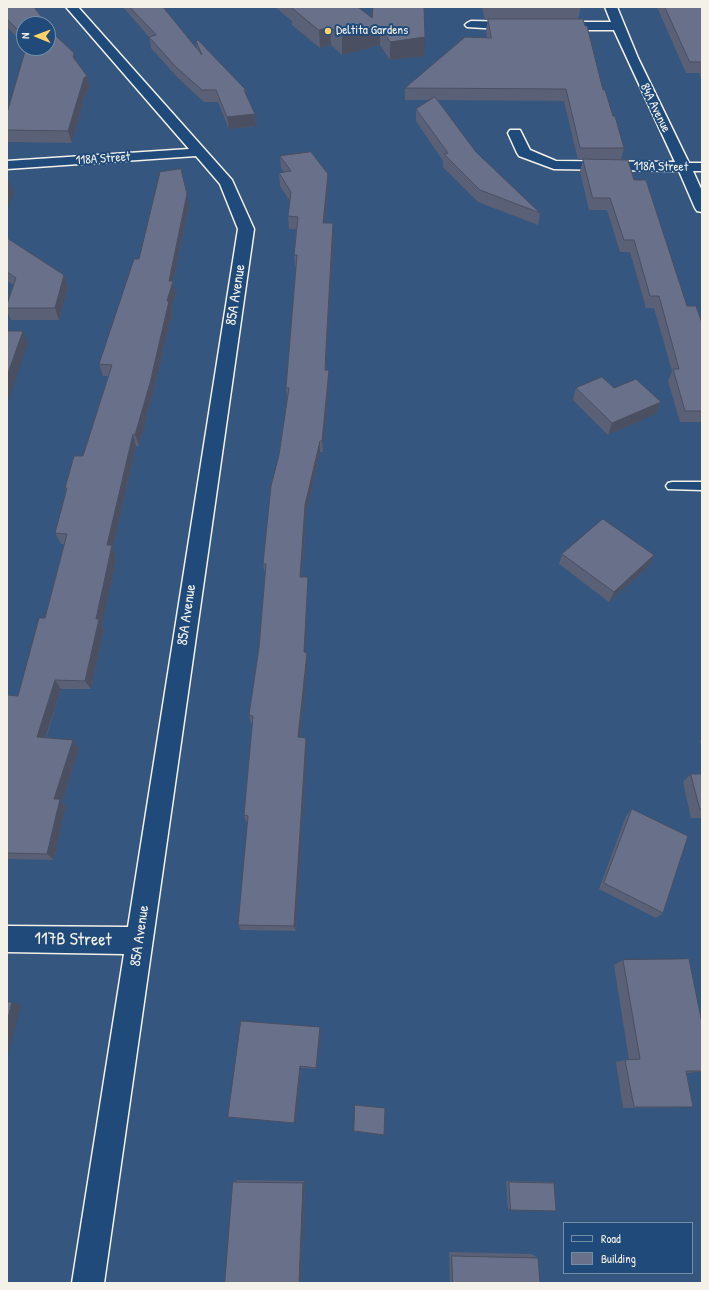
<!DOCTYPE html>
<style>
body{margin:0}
#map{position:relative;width:709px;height:1290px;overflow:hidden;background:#35567f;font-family:"Patrick Hand",sans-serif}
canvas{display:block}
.frame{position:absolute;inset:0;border:8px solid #f4f1e8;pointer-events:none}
.legend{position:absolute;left:563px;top:1222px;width:130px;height:52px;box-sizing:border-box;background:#1f4a7a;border:1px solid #748da6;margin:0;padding:5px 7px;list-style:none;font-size:12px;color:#f4f1e8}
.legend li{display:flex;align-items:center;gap:8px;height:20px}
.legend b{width:20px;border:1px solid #748da6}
.north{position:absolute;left:16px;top:16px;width:40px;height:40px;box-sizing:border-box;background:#1f4a7a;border:1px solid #748da6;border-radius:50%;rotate:271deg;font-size:11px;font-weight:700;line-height:16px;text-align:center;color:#f4f1e8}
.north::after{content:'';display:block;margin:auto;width:14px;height:18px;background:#ffd166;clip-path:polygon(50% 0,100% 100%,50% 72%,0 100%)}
</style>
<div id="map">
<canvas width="709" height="1290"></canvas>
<div class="frame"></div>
<ul class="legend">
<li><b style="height:5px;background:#1f4a7a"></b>Road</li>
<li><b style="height:11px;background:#69718a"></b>Building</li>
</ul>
<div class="north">N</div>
</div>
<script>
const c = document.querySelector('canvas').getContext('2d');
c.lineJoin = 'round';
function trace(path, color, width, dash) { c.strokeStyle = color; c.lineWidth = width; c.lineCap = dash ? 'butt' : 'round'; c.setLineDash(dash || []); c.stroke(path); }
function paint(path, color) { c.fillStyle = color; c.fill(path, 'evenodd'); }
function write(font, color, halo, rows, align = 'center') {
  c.font = font + ' "Patrick Hand",sans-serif'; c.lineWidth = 4; c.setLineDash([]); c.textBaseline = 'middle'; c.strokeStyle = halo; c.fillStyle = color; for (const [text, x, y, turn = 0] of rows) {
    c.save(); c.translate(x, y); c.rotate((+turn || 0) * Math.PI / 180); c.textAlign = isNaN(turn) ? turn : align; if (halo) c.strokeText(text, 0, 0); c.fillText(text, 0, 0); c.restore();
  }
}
const service = new Path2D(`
 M672,482H702V490L668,489L666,486L668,483Z`);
const minor = new Path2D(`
 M66,7H78L232,180L254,229L104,1283H72L124,954L7,952V926L128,927L238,229L220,184L196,156L7,169V161L189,149Z
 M605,7H617L638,58L689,163H702V171H693L702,191V212L697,211L695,208L679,171L554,169L519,156L517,153L508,133L510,130H520L530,150L556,161L675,162L614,30H558L554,28L552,26L554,24L558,22H611Z
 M471,21L517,22L521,24L523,26L521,28L517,30L467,27L465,25L467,23Z`);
trace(service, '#f4f1e8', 3);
trace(minor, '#f4f1e8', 3);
paint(service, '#1f4a7a');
paint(minor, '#1f4a7a');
paint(new Path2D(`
 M7,7L24,24V44L7,27Z
 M123,7H163L197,49L196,41L246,90V95L255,114L256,126L229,129L218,102H204L178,78L151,48L149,37Z
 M275,7H358L424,56L390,60L380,45L342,55L331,45L320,48L292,25V21Z
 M482,7H581L578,19L624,148L621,159L634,180L687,306L702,323V422H680L668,381L672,371L654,308H646L630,252H620L607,210H589L580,171L583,160H578L564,101L437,100L476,152L540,213L538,225L478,202L443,167V161L416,121V109L430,100H405V88L487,38L486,30L488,20H485Z
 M657,7H702V81L699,73H686Z
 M57,37L74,53L76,62L87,76L90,88L87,90L72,143L7,142V113Z
 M280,156L328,186L325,223L334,235L326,360V370L329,382L323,452H320L306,516L302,577L308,587L305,653H307L308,662L300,737L306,738L307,746L296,931L241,930L238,925L248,822H246L244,815L252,724H251L249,715L259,648L265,574L263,564L287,400L286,388L296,267H295L294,255L296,229H289L288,216L290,201L280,186L279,173L284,172L281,168Z
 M189,206L173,283L176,293L171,309L172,314L153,394L139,446H136L113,548L117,556L102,625L104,629L91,689H61L46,738L73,740L79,748L62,802L66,806L54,860L7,859V695L18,696L45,618L64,544H61L55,533L66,492L65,488L83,456L108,376H103L99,364L139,259Z
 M7,238L64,275L68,287L59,320H11L7,311V304L14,285L7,281Z
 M576,388H614L661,402L656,414L608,435L573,400Z
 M562,554L654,555L649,566L609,602L559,564Z
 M702,738V750L700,741Z
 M691,774H702V818H691L683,782Z
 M632,809L663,913L656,918L599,889L626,816Z
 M623,960L702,1071V1072H699L687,1073L693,1107L623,1108L616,1062L625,1060H629L614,965Z
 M321,1030L317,1069L301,1068L296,1123L228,1117Z
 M237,1180L305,1181L301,1283H225L233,1182Z
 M506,1181L551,1182L554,1183L511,1210L508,1209Z
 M449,1252L532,1254L538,1258L540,1283H450Z`), '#5a6177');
paint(new Path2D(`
 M380,26V45L342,55V36Z
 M330,27L331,45L320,48L319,30Z
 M425,37L424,56L390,60V42Z
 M74,53L77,64L73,57Z
 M87,76L90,88L87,90L72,143L68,131L84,78Z
 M255,114L256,126L229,129L227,117Z
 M328,174V186L324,235L323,223Z
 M9,181L14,193L7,209V186Z
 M187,194L189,206L173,283L176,293L171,309L172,314L153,394L139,446L135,435L167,301L169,281Z
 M333,223L334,235L326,360V382V348Z
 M64,275L68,287L59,320L55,308Z
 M23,331L28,343L7,405V376Z
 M329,370V382L323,452L322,441Z
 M661,402L656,414L608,435L612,423Z
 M133,434L136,446L113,548L117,556L102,625L104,629L91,689L85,681L96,619L107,545Z
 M320,441V452L306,516L301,587L300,577L305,505Z
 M654,555L649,566L609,602L614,592Z
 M308,577V587L305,662L304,652Z
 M307,653L308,662L299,746L298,737Z
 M55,680L61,689L43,745L37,737Z
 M306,738L307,746L296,931L294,926Z
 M73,740L79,748L62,802L66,806L54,860L47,854L54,799Z
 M12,1002L21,1005L7,1058V1022Z
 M320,1027L321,1030L317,1069L316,1068Z
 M300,1066L301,1068L296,1123H294Z
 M305,1181L301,1283H299L303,1183Z`), '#4a4f61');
const building = new Path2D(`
 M7,7H34L47,24H24V36L7,19Z
 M130,7H163L202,55L196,41L198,40L246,90H244L255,114L227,117L216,90H202L176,67L149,37L156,35Z
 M291,7H358L372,18L373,7H424L425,37L390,42L380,26L342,36L330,27L319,30Z
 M665,7H702V62H690Z
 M488,19H583L585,26H587L603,90H605L613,116H615L624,148H580L566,89L405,88L465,37L491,38Z
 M48,25L57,37L74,53L73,57L87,76L84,78L68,131L7,130V113L26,48H48Z
 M435,97L476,152L540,213L480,190L444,154L448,153L416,109Z
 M311,152L328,174L323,223H333L326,348L325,370H329L322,441H320L305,505L300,577H308L304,652L307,653L298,737L306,738L294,926L238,925L248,816L244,815L253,716L249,715L259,648L266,564H263L271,486L279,455L289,388H286L297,255H294L298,217L288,216L291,192L279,173L291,171L280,156Z
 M583,159L628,160L634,180H646L687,306H696L702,323V411H685L673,369H679L659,296H650L634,240H624L610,198H593Z
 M181,169L187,194L169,281H173L167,301H169L150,383L135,435L133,434L107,545H112L96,619H99L85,681L55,680L37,737L73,740L54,799H60L47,854L7,853V695L18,696L39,618H45L67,534L55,533L67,488H65L74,456H83L112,365L99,364L134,259H139L160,172Z
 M7,238L64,275L55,308H7V304L16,278L7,272Z
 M7,331H23L7,376Z
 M602,377L614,388L636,379L661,402L612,423L576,388Z
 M603,519L654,555L614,592L562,554Z
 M691,774H702V809H700Z
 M632,809L688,836L663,913L604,883Z
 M689,959L702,1023V1071H686L693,1107H634L625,1060L640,1059L623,960Z
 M7,1002H12L7,1022Z
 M241,1021L320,1027L316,1068L300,1066L294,1123L228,1117Z
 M355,1105L385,1108L384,1135L354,1131Z
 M233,1182L303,1183L299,1283H225Z
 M509,1182L554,1183L556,1211L511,1210Z
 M452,1256L538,1258L540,1283H453Z`);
paint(building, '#69718a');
trace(building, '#4a4f61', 1);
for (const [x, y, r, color] of [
 [328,31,4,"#ffd166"]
]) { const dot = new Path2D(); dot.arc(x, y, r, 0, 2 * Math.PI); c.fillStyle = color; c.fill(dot); trace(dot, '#1f4a7a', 1.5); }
write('13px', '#f4f1e8', '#1f4a7a', [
 ["Deltita Gardens",336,31]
], 'left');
write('13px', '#f4f1e8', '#1f4a7a', [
 ["84A Avenue",655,108,64],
 ["118A Street",103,159,-4],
 ["118A Street",661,167,1]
]);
write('15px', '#f4f1e8', '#1f4a7a', [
 ["85A Avenue",236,295,-81],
 ["85A Avenue",187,615,-82],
 ["85A Avenue",140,936,-82]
]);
write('18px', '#f4f1e8', '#1f4a7a', [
 ["117B Street",73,940,1]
]);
</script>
